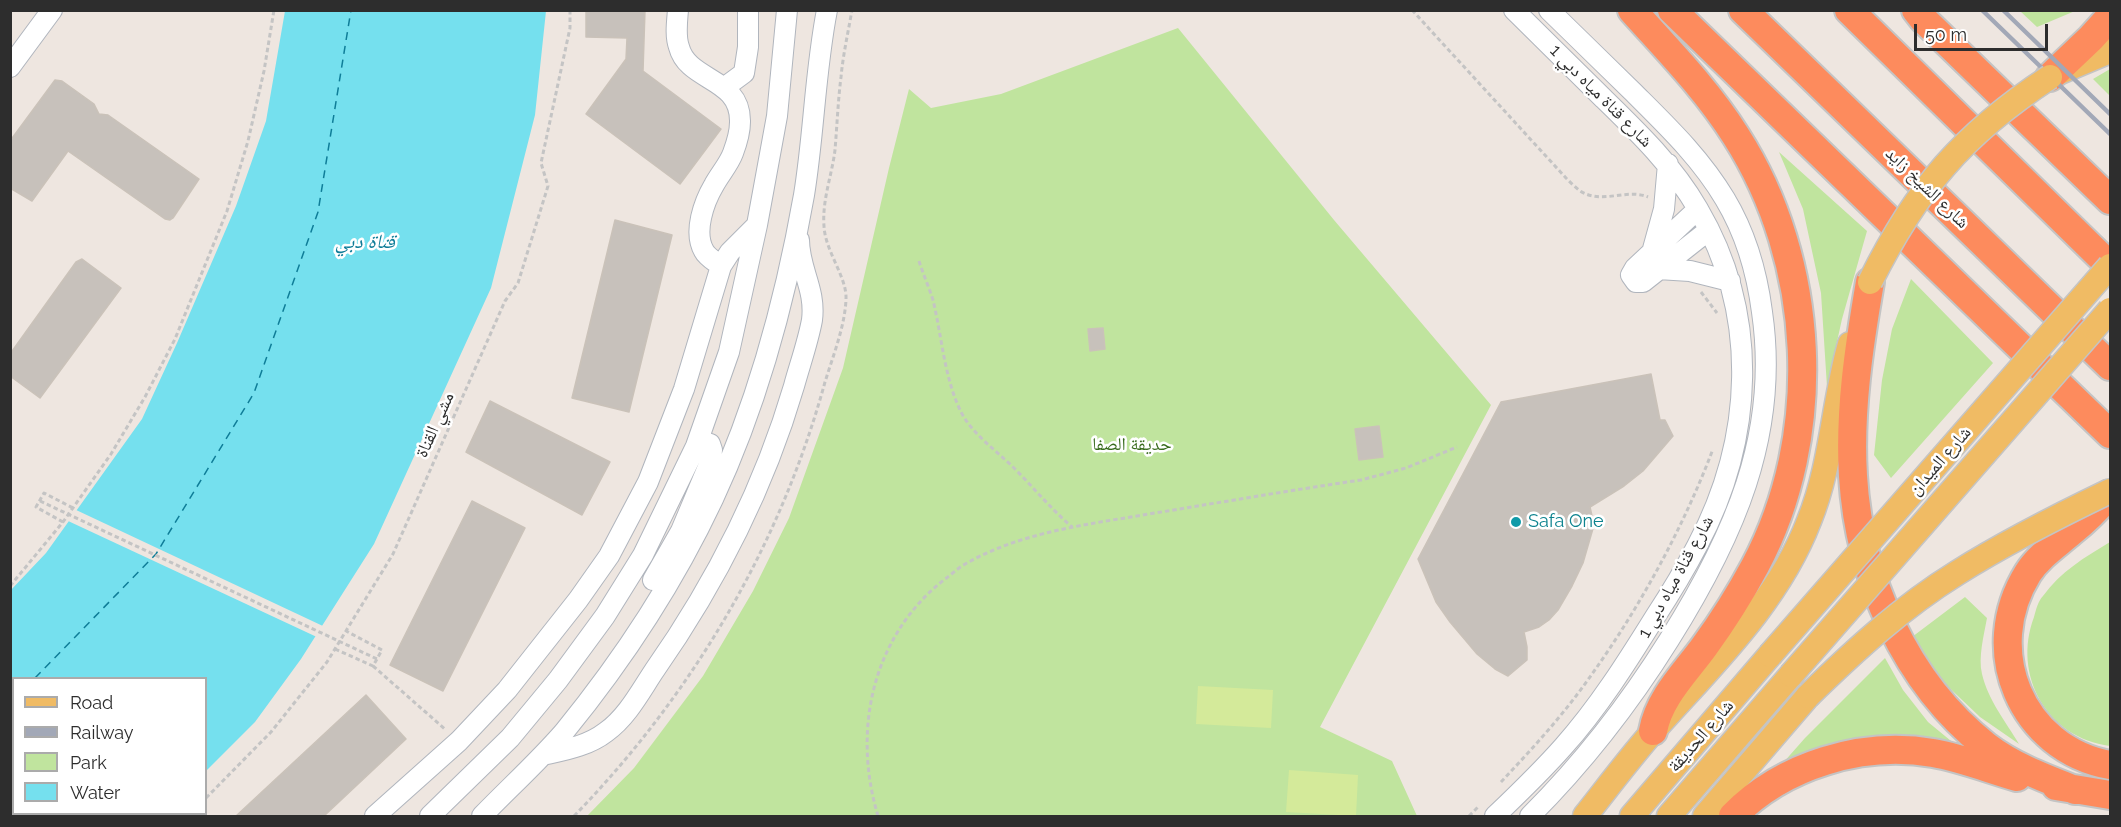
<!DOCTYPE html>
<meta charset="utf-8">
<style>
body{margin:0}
#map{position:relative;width:2121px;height:827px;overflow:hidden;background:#eee6e0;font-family:Raleway,sans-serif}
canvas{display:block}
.frame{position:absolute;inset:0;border:12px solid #2d2d2d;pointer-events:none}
.legend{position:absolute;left:12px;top:677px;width:195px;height:138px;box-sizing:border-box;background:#fff;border:2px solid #ababab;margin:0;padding:8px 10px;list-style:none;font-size:18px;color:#2d2d2d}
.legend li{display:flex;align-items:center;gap:12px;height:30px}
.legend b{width:30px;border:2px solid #ababab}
.scale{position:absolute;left:1914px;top:24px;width:134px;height:27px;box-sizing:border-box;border:3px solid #2d2d2d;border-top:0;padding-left:8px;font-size:18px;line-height:21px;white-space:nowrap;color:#2d2d2d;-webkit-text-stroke:4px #fff;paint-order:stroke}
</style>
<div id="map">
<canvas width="2121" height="827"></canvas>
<div class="frame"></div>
<ul class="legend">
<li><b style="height:8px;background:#f0bb64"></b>Road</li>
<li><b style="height:8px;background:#a2a8b7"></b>Railway</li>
<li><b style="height:16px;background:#c0e49e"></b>Park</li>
<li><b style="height:16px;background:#75e0ee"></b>Water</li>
</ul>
<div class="scale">50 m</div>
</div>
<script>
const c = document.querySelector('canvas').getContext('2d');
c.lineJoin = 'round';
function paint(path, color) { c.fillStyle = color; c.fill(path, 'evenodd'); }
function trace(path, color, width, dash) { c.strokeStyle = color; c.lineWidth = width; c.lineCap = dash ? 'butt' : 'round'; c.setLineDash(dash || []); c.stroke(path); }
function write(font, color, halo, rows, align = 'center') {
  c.font = font + ' Raleway,"Noto Naskh Arabic",sans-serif'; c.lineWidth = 5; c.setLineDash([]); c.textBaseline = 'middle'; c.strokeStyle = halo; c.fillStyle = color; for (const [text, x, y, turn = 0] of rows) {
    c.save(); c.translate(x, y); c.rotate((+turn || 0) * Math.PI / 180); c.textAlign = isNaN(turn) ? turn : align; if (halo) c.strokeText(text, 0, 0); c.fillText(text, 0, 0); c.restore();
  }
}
paint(new Path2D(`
 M2020,11H2075L2037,27Z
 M1178,28L1334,220L1491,405L1320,727L1392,761L1417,816H587L634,768L703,676L753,591L789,518L843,368L889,168L909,89L931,108L1001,94Z
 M2110,69V96L2093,79Z
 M1779,152L1867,231L1842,319L1827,387L1821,293L1803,209Z
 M1911,279L1993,363L1891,478L1874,455L1882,380L1892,329Z
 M2110,542V746C2047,738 2012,675 2034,617C2036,610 2038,601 2043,596C2060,572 2085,557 2110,542Z
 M1965,597L1987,618C1984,635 1978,657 1982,674C1988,700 2006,722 2019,744L1980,717L1940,679L1912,637Z
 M1885,658L1903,690L1928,722L1962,750L1767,781L1805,738Z`), '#c0e49e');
paint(new Path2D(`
 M1198,686L1273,690L1271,728L1196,724Z
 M1289,770L1358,775L1356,816L1286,812Z`), '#d4ea9a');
paint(new Path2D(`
 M285,11H546L535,115L491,288L374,544L301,659L255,722L206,771V678H14V814H163L160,816H11L10,591L46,553L142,419L177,343L236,206L266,121Z`), '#75e0ee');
paint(new Path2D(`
 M74,509L325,627L319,638L66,520Z`), '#eee6e0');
trace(new Path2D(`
 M35,678L156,554L254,393L318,212L351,10
 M10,704L14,701`), '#0f7d98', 1.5, [8, 6]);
const building = new Path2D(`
 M586,10H645L643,71L721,129L680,184L586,114L626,59L627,38L586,37Z
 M55,80L62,81L94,104L99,114L108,115L199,179L173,218L170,220L165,219L68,151L32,201L10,188V141Z
 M615,220L672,235L629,412L572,398Z
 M82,259L121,288L40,398L10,376V354L76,262Z
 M1103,328L1105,349L1090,351L1088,329Z
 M1651,374L1660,420H1665L1673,436L1643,471L1624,486L1590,507L1594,525L1583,563L1572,586L1558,610L1549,620L1539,627L1524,632L1527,647V660L1508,676L1495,669L1477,654L1450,622L1436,602L1418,559L1501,402Z
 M490,401L610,462L582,515L466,452Z
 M1379,426L1383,457L1359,460L1355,429Z
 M472,501L525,528L443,691L390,665Z
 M366,695L406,739L324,816H236Z`);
paint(building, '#c7c1bb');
trace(building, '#cac2b9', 1.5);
const minor = new Path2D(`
 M678,10C677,22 675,36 679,47C688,82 741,77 740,122C740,131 736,145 733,153C729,164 720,174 714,185C704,202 693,232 704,251C707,257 716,262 721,266
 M10,67L52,10
 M725,87L744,73L748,47V10
 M1698,209L1635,268L1631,275L1636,282H1643L1709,230
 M1653,249L1664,209L1668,164
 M1658,269L1690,271L1730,281
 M653,580L681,531L711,460L712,450L710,444L704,442L696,446
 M543,755C565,750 588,746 606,732C627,717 640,692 654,671C715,584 764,488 794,386C800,364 808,342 812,320C816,289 799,269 799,240
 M375,816L459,741L507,690L578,600L609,556L648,482L684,389L721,266L730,252L757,225
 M430,816L510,738L558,680L605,616L643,555L696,446L729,352L757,225L777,116L787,10
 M482,816C509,788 538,762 564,732C622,661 674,582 713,499C757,405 786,297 804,195C814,134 815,71 827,10
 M1495,816C1518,794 1541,772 1563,747C1598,708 1627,662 1655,617C1670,594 1684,571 1697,546C1754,439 1760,315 1698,209C1673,166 1639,133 1604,99C1574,69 1544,40 1514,10
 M1530,816C1583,763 1629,704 1669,640C1733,538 1780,435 1762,312C1757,273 1746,234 1725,199C1700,157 1666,125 1632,91C1604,64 1577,37 1549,10`);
const major = new Path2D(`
 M2060,72L2110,51
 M1585,816C1608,787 1631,756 1656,728C1713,664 1778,602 1809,521C1832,465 1833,403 1850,344
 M1632,816L1770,655
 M1669,816L1791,675
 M1705,816L1808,696`);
const highway = new Path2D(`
 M1632,10C1669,51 1707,90 1736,136C1816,261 1825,435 1755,566C1740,594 1723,621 1704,647C1685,673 1659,698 1653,731
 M1672,10L2110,434
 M1743,10L2110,366
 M1849,10L2110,266
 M1916,10L1923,19L2110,200
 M2050,77L2091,38L2110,17
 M1870,282C1859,346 1849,412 1853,476C1859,577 1905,682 1986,746C2012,766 2044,778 2075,790
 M2110,494C2098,508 2085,521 2071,532C2056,545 2039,556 2028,573C1980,650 2021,749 2110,765
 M2056,786L2110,795
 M1733,816C1783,765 1862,741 1933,753C1962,758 1989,769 2017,777`);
trace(minor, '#b0b5bd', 22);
trace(major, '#c4c4c4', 27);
trace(highway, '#c4c4c4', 32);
trace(new Path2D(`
 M1412,10L1566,178C1570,182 1575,187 1580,191C1602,205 1626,188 1648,197
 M919,261C923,274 929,287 933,300C942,337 944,377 961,412C973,435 996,450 1014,468C1034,488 1051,509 1072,527
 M1701,292L1717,313
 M63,522L36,507L44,493L73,508
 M10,586L63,522L111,454L145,397L175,339L227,211L248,141L264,71L274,10
 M335,649L373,666L382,650L346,631
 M373,666L446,730
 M1501,782C1533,748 1565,713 1592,674C1640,607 1684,526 1713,449
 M206,798L271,732L327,662L393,554L505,301L518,283L548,186L541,163L570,28V10
 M188,816L191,814
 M574,816C692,695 780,546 825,382C833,356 845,326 846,299C847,277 825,251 824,226C822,200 832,175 835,150C837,126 838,101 841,77C843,55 848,33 852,10
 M878,816C852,730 872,636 945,579C952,574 959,567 967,563C1024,531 1091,524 1155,513C1223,502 1292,490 1361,480L1406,468L1457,447
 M1469,816L1478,807`), '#c4c4c4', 3, [4.5, 3]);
trace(minor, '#fff', 20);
trace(major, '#f0bb64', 24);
trace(highway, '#fd8b5d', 28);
trace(new Path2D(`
 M1982,10L2110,134
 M2003,10L2110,114`), '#a2a8b7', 4.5);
const majorBridge = new Path2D(`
 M1870,282C1916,189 1963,134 2050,77
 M1770,655L2110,266
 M1791,675L2110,310
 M1808,696C1854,651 1902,607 1957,573C2006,542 2058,516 2110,491`);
trace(majorBridge, '#c4c4c4', 27, []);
trace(new Path2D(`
 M40,501L377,659`), '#c4c4c4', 3, [4.5, 3]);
trace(majorBridge, '#f0bb64', 24);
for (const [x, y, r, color] of [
 [1516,522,6,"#0f9aa8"]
]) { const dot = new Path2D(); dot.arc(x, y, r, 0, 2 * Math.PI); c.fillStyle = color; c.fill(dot); trace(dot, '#fff', 2); }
write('18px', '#2d2d2d', '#fff', [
 ["شارع قناة مياه دبي 1",1601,96,45],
 ["شارع الشيخ زايد",1927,188,44],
 ["مشي القناة",435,425,-66],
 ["شارع الميدان",1940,461,-49],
 ["شارع قناة مياه دبي 1",1676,577,-61],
 ["شارع الحديقة",1701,736,-49]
]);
write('18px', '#386b1c', '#fff', [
 ["حديقة الصفا",1132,445]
]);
write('18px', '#0d838f', '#fff', [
 ["Safa One",1528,522]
], 'left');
write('italic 20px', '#0f7d98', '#fff', [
 ["قناة دبي",365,242]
]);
</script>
